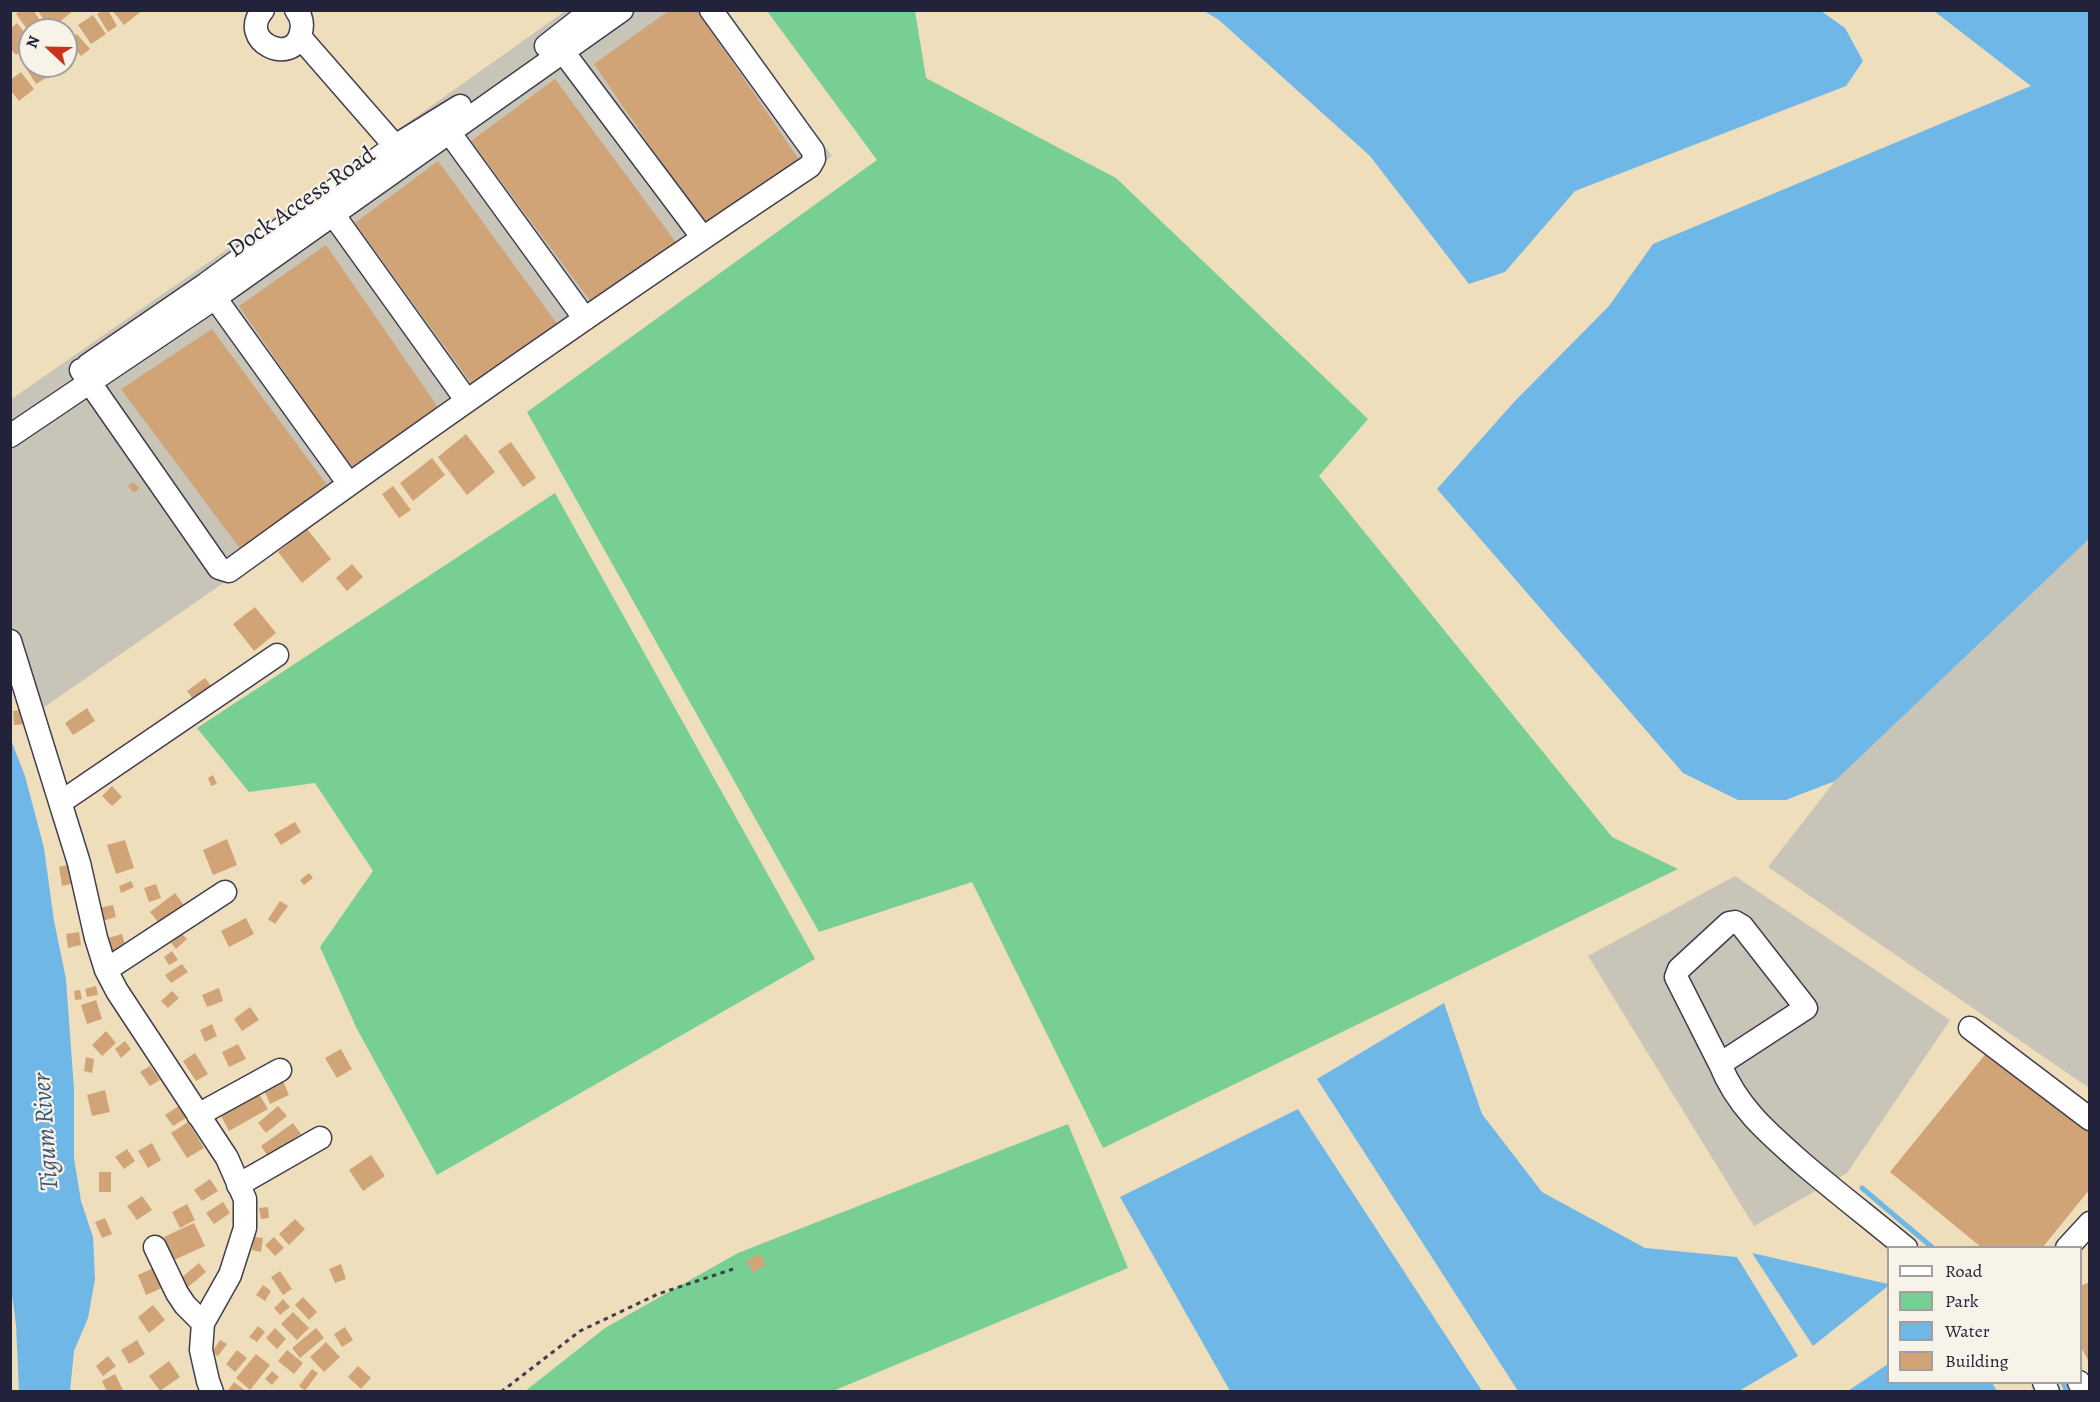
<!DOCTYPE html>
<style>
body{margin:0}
#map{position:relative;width:2100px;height:1402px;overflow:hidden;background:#efdebc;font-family:Alegreya,serif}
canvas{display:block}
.frame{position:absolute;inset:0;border:12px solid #22223b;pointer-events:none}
.legend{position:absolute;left:1887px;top:1246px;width:195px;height:138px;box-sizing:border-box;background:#f7f3e8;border:2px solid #a29fa3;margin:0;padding:8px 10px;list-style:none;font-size:18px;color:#22223b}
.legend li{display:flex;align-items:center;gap:12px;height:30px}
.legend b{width:30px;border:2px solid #a29fa3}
.north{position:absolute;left:18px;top:18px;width:60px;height:60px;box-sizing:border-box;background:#f7f3e8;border:2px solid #a29fa3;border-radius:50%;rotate:292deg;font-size:16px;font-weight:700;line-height:24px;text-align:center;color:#22223b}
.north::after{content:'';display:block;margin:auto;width:21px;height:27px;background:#c8321e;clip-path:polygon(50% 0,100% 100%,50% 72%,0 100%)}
</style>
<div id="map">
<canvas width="2100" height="1402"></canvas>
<div class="frame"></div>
<ul class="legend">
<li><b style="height:8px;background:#fff"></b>Road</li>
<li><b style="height:16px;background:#78cf94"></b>Park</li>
<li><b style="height:16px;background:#6fb7e6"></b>Water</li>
<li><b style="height:16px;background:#d0a476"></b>Building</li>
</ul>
<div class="north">N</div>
</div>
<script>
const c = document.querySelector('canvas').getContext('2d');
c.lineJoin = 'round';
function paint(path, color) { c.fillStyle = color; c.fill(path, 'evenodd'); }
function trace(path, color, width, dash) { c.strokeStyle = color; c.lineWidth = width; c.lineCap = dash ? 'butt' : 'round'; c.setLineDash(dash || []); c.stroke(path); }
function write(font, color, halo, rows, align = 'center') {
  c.font = font + ' Alegreya,serif'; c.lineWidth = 4.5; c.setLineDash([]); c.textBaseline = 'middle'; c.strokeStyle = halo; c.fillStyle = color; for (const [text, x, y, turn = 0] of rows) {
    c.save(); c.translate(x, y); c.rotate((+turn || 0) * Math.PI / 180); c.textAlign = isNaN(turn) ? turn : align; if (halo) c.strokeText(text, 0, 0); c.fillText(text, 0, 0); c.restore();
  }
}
paint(new Path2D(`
 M565,11H728L832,156L489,399L40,710L11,626L10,400L330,178Z
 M2089,539V1088L1768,867L1835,781Z
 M1735,876L1950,1020L1847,1173L1754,1226L1588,956Z`), '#c8c4b8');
paint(new Path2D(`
 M767,11H915L926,78L1116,178L1368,419L1319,476L1612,837L1678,869L1103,1148L972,882L819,932L527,412L877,160Z
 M555,493L815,959L437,1175L357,1029L320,947L373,871L315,783L249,792L197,728Z
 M1068,1124L1128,1268L833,1391L524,1392L605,1328L738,1253Z`), '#78cf94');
paint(new Path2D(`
 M1204,11H1821L1845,28L1863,61L1846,86L1575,191L1505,272L1469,284L1370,156L1219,20Z
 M1934,11H2089V539L1835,781L1786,800H1738L1683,773L1437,489L1514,402L1609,306L1653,244L2031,86Z
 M11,740L25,776L44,848L54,921L66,979L74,1089V1158L81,1201L93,1237L95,1279L88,1318L74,1351L70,1391H19L16,1325L10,1279Z
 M1444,1003L1482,1114L1542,1192L1645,1248L1737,1257L1798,1356L1739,1391H1518L1317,1079Z
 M1298,1109L1482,1391H1230L1120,1197Z
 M1752,1253L1888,1284V1286L1813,1346Z
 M1888,1364V1382L1992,1383L1997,1391H1848Z`), '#6fb7e6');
trace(new Path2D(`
 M1862,1188L1933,1248
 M2063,1382L2067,1392`), '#6fb7e6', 5);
paint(new Path2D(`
 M21,10H33L47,30H30V33L16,14Z
 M37,10H74L51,29Z
 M104,10H108L117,26L108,32L97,14Z
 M112,10H143L124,25Z
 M670,10H697L802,164L707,229L594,64Z
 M93,15L106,34L91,44L78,25Z
 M17,23L30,40V45L16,55L10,48V29Z
 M77,34L90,49L81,56L68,41Z
 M66,44L76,57L67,63L66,61Z
 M30,61V66H53L56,72L36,84L24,65Z
 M21,72L34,89L19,101L10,90V80Z
 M555,79L680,248L597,310L471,141Z
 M438,161L558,325L474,387L355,223Z
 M326,245L442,413L355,474L239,306Z
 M212,329L330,489L244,554L121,389Z
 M466,434L495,472L467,495L438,457Z
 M511,442L536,478L523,487L498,451Z
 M432,458L445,475L413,501L400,483Z
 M133,482L139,488L134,493L128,486Z
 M393,486L411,510L399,518L382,494Z
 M307,529L331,559L302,583L278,552Z
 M352,564L363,577L347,591L336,578Z
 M255,607L276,633L254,651L233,624Z
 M205,678L212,687L194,700L187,691Z
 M87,708L95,721L73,735L65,723Z
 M27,709L28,724L14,725L13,711Z
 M213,775L217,784L211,786L208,778Z
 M112,786L122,797L112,806L102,796Z
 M295,822L301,832L281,845L274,834Z
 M227,839L237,865L213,875L203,850Z
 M125,840L134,868L116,874L107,845Z
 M71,864L75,883L62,886L59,867Z
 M309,873L313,878L304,885L300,880Z
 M131,881L134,887L121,893L119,886Z
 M156,884L161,898L149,902L144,888Z
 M175,893L186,908L161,926L150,912Z
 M280,901L288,906L275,924L268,919Z
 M113,905L116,917L102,921L99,908Z
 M246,918L254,934L229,947L221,931Z
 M79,932L81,945L68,948L66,934Z
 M181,933L187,939L176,949L171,943Z
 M122,934L126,949L113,953L108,938Z
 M172,951L178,960L169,965L164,957Z
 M182,964L188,972L171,983L165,975Z
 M96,986L98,995L87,997L85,989Z
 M219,988L223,1001L207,1007L202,995Z
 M80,990L82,999L75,1000L74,991Z
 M172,991L179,998L168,1008L161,1001Z
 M96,1000L102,1019L87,1024L81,1005Z
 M250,1007L259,1020L242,1031L234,1019Z
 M212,1024L217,1036L205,1042L200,1030Z
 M106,1031L116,1043L102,1056L92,1045Z
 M125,1041L131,1049L121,1058L115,1049Z
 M238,1044L246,1059L229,1067L222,1052Z
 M341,1049L352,1069L337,1078L325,1058Z
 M1988,1051L2090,1133V1189L2042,1248H1982L1890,1172Z
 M195,1053L208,1074L196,1081L183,1061Z
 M86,1057L94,1059L92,1073L84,1071Z
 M150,1066L160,1080L150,1086L140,1072Z
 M283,1081L289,1095L270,1104L264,1090Z
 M105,1090L110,1112L92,1116L87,1095Z
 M259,1094L268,1109L229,1131L221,1116Z
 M179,1106L186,1118L173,1126L165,1115Z
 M278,1106L287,1116L266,1133L258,1123Z
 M188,1122L204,1148L187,1158L171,1133Z
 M293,1123L301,1134L268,1157L261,1146Z
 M152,1143L161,1160L148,1168L138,1151Z
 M127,1149L135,1161L124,1169L115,1157Z
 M371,1155L385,1176L363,1191L349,1170Z
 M99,1172H111V1192H99Z
 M210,1179L218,1191L202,1201L194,1190Z
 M142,1196L152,1210L137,1220L127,1206Z
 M223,1202L230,1213L214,1224L206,1213Z
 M187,1204L195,1220L180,1228L172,1212Z
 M268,1207L269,1218L261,1219L259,1208Z
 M105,1218L112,1234L102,1238L95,1222Z
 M295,1219L305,1229L289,1245L279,1234Z
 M194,1223L205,1246L174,1260L164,1237Z
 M254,1237L263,1238L261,1252L252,1250Z
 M274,1237L284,1248L275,1256L265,1245Z
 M760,1254L766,1265L753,1273L746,1261Z
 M199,1263L206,1272L187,1288L180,1279Z
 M341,1264L346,1279L335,1283L329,1269Z
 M158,1266L166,1286L146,1295L138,1275Z
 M280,1271L292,1289L283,1295L271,1277Z
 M2090,1282V1364L2080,1345V1286Z
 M263,1285L271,1291L265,1301L256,1295Z
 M303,1297L317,1312L309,1320L295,1305Z
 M283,1299L290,1307L280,1315L274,1308Z
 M153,1305L165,1320L149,1333L138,1317Z
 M293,1312L309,1328L297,1340L281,1324Z
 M258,1326L265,1332L257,1342L249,1337Z
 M345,1327L353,1340L342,1347L334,1334Z
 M275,1328L286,1339L277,1349L266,1338Z
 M316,1328L324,1338L300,1358L292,1348Z
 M137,1340L145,1354L129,1364L121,1350Z
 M220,1340L227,1344L218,1356L212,1352Z
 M326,1342L340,1357L324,1372L310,1357Z
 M237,1350L247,1358L235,1372L226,1364Z
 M287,1350L303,1363L294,1374L278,1361Z
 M256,1354L270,1365L250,1390L236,1378Z
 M108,1356L116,1366L103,1376L96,1366Z
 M169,1361L180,1377L160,1391L149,1376Z
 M358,1366L371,1378L361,1389L348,1377Z
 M312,1369L318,1373L305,1391L299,1386Z
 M272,1371L279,1377L272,1385L265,1379Z
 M115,1374L123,1390L107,1392L102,1381Z
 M234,1382L247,1392H227Z`), '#d0a476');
const minor = new Path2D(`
 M263,10C236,41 294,68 301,32C303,24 302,17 296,10
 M300,37L395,146
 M555,41L703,238
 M546,46L592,10
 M441,121L585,319
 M325,203L467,401
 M208,288L349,484
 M88,365L206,284L395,146L460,106
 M81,370L219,568L229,571C420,432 614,297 810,166L814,159L813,151L711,10
 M10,436L215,298L622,10
 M10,641L79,863L96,938L106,970L117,991L227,1158L245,1199V1228L230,1275L203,1323L201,1350L208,1381L212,1392
 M61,802L277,655
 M106,970L225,892
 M1970,1028L2090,1119
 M1720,1064L1676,977L1679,969L1729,923L1735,922L1742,926L1806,1008L1720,1064C1737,1107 1768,1133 1802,1163C1836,1192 1871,1219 1906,1248
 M198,1115L280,1070
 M238,1185L320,1138
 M155,1247L177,1293L185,1305L203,1323
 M2067,1248L2090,1223
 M2044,1382L2048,1392
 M2079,1382L2084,1392`);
trace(minor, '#413e4e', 25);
trace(new Path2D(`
 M501,1392L580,1331L658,1294L733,1269`), '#413e4e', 3, [4.5, 4.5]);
trace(minor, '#fff', 22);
write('24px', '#22223b', '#f7f3e8', [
 ["Dock Access Road",302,203,-35]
]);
write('italic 26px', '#3d5677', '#f7f3e8', [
 ["Tigum River",47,1132,-94]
]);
</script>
